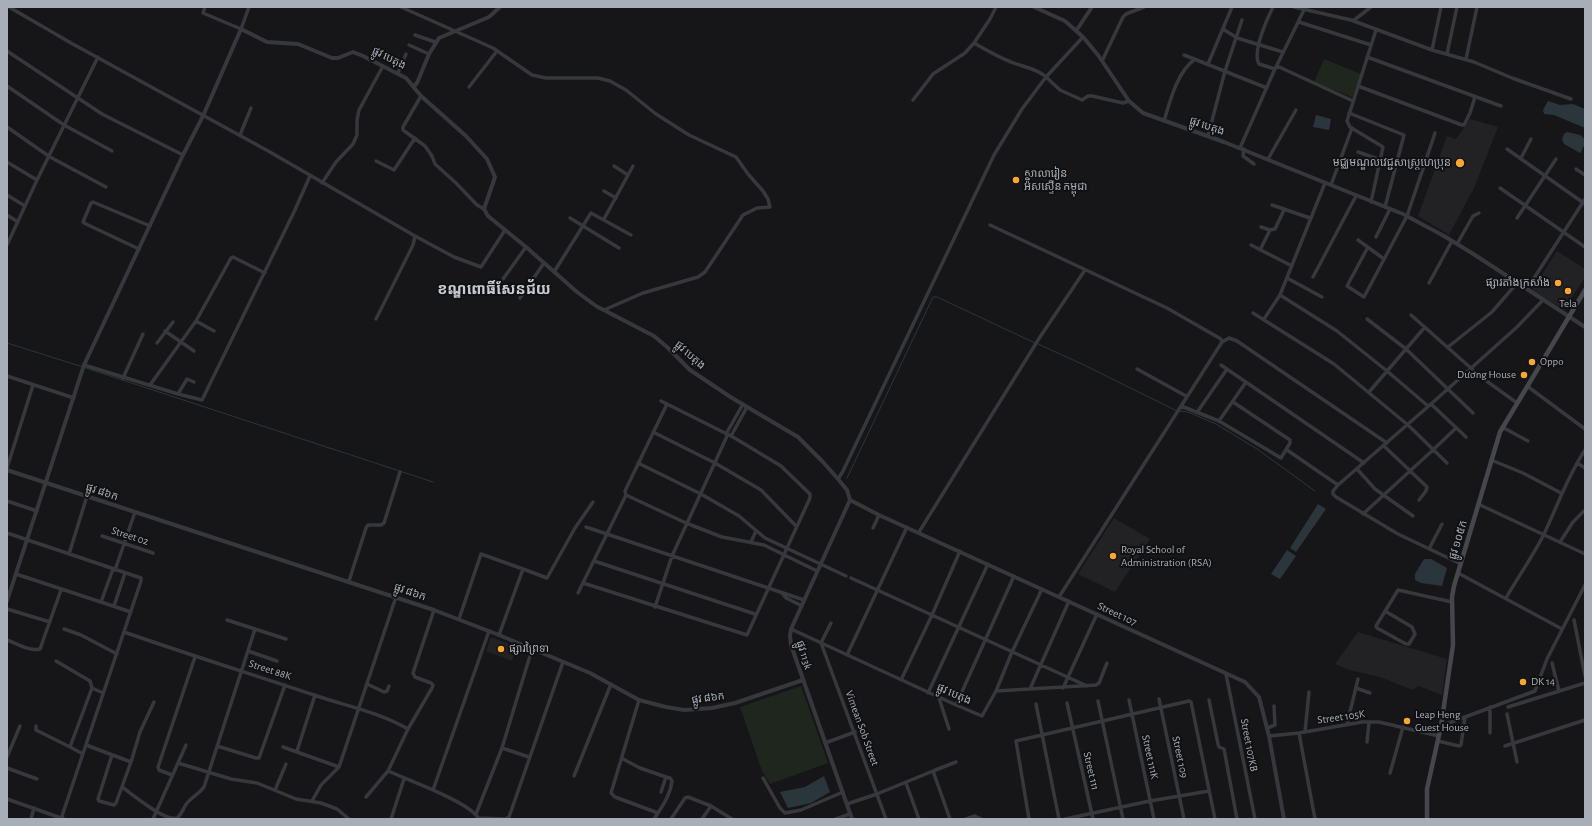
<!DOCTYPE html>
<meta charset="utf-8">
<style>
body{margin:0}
#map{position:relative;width:1592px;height:826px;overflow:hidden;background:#161618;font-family:"Alegreya Sans",sans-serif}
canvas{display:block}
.frame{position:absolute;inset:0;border:8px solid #a7aeb8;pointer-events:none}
</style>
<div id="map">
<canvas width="1592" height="826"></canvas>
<div class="frame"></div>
</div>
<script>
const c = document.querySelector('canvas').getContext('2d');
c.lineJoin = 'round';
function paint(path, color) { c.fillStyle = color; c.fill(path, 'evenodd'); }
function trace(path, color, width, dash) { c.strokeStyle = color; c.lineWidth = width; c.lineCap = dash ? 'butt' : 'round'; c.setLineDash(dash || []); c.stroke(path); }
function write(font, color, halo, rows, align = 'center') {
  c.font = font + ' "Alegreya Sans","Noto Sans Khmer",sans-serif'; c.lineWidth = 4; c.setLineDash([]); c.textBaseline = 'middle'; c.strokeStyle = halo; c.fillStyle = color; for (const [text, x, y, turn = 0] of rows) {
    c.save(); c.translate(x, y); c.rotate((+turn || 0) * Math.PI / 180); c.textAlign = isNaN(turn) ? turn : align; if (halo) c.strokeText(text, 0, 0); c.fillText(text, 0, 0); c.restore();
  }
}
paint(new Path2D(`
 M1470,119L1498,127L1474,188L1449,235L1418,216L1447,136L1456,139Z
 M1557,251L1585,269V277L1564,310L1532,290Z
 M1114,518L1150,539L1115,592L1078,574Z
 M1358,632L1447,659L1442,695L1418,686L1413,690L1380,677L1349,670L1335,664Z
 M491,637L517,647L512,661L486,651Z`), '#222225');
paint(new Path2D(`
 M1324,59L1361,74L1352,97L1314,82Z
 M801,686L828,763L770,784L762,771L740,707Z`), '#1e261e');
paint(new Path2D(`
 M1548,101L1560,105L1573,104L1585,109V128L1554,115L1544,114L1543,110Z
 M1316,115L1331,119L1329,130L1313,127Z
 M1567,132L1580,135L1585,139V143L1581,152L1580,153L1564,144L1562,139L1564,134Z
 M1318,504L1326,509L1296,552L1290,548Z
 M1287,550L1296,556L1280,579L1271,574Z
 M1424,559H1431L1447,568L1442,586L1421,583L1415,580V574Z
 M824,776L830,792L811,803L788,808L780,792L805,787Z`), '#2b363c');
trace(new Path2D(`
 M7,343L83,367
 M1038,344L1082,364L1177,411
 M86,368L433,482
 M1180,411L1188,412L1216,424L1257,449L1315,491
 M847,478L933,297H937L1035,343`), '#2b363c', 1);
trace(new Path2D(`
 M9,7L71,43L270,152L415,236L454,257L481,267L505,230
 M205,7L203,13L241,29L249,7
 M401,7L493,48L532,75L546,78H598L610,81L626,90L656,114L689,135L736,157L748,174L763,191L768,199L770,207L757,208L743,215L705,272L698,277L643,293L604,310
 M1273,7C1267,19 1252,52 1259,64L1275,69
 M1294,7L1351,20L1432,50L1474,62L1512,78L1571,99
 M1353,21L1371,7
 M1299,22L1371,45
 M1223,29L1237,38L1283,52
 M415,35L435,42
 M1083,37L1046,77L1060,90L1082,100L1088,96H1092L1123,103L1129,101
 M409,45L429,54
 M1432,50L1441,7
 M7,51L102,114L183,155
 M1447,54L1457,7
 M1184,55L1267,88
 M1367,57L1501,106
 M1466,59L1477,7
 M1102,61L1123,17L1126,14L1144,7
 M1208,64L1232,7
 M1277,66L1353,101
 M398,73L406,54
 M7,86L64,125L112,151
 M1358,86L1462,125H1464L1470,113L1475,97
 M469,87L497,51
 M421,96L403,127V130L425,146L432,156L435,164L456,183L477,205L484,209
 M913,100L933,74L965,53L974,43L990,19L996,7
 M1349,113L1404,135L1385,207
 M1164,121C1170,101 1177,72 1195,59
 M7,127L50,157L106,187
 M240,135L251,108
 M1208,136L1225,71L1242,20
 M1240,148L1274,71L1304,10V7
 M1244,149L1243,156L1254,164
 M1507,149L1585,204
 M1358,152L1381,160
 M1521,158L1531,139
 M1268,159L1296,110
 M376,161L394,170L415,138
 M7,162L37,180L98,57
 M614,166L628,175
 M1576,169L1585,175
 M322,183L336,162L353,144L357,135V120L359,110L383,66
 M1331,185L1352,128
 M1500,188L1585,247
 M604,191L616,198
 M7,195L25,206
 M1371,202L1383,147L1350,127L1347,121L1376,30
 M1272,205L1310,218
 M7,215L18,222
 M570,218L619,248
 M1517,218L1556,159
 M604,219L633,166
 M990,225L1167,308L1221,339L1222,342L1059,597
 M1261,227L1270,230L1275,229L1284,210
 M1376,237L1390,209
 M1358,240L1384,259
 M1457,244L1473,216L1479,213
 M7,245L37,180
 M1251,245L1292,266
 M1368,247L1347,286L1364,297L1407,216L1435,133
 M139,249L86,224L83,222L91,203L93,202L150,226
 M1260,250L1270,230
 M554,272L591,213L631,235
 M1313,277L1356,196
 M1287,278L1322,297
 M503,279L526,247
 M1429,283L1452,241
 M1527,289L1585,199
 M1280,295L1337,331L1387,371L1428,406
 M520,298L544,263
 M1253,313L1334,364L1408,425L1447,463
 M1411,315L1481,377L1517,403
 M376,319L413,245L415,236
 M1264,319L1280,295L1325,183
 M1367,319L1406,349L1473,413
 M196,321L214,331
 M165,331L194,351
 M1222,342L1229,338L1237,341L1387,443
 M157,343L173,322
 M1448,347L1492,312L1517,283
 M84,365L178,394L202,400L294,212L310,176
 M1221,365L1364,463
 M1137,369L1186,396
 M7,376L74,398
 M123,378L143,334
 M150,385L196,321L231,258L233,257L265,273
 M1527,386L1585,429
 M1369,392L1425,327
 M178,394L187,379L194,382
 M667,404L625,491L626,495L686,523L722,537L764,545L817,571
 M1431,404L1466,437
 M1181,406L1219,421L1281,458L1290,443V440L1233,402
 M1198,411L1227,369
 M1219,421L1246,382
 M1502,427L1528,441
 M653,432L715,463L761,490L796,526
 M726,434L743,404
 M731,436L747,407
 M1384,446L1427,487L1426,491L1419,500
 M1287,450L1338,485
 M1491,460L1523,473L1561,493
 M638,463L701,494L739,516L765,538L846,576
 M1577,463L1585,468
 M7,468L33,385
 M1357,469L1375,489L1413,516
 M838,479L843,471L994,155L1022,109L1046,77C1036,68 1023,67 1011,62C998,57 986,50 974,43
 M7,501L37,511
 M1478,504L1585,554
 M1363,514L1434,449L1456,428
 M586,527L804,600
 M873,528L879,515
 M919,532L1040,337L1085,270
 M7,533L141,578V581L61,819
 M102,536L153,553
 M751,542L756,531
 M1560,542L1573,522L1584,511
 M1429,549L1442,524
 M69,554L87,496
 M594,561L755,614
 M1461,564L1398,534L1336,497L1333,494V491L1338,485L1431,404L1517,327L1543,300
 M115,570L135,512
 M1458,573L1562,629
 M16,574L131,612
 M851,578L1087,686
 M349,581L366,528L368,525H381L384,523L400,472
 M583,583L747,635L810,498V494L781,466L733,437L661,401
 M781,592L786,598L802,606
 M578,593L626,495
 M1506,598C1518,577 1533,556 1544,534C1558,505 1567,477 1585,450
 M101,602L113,569
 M114,606L125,573
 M655,607L672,556L728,434
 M7,609L50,622
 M1385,611L1412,627L1415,634L1409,644H1406L1377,628L1376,626L1398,590L1452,602
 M459,619L481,554L523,569
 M227,620L286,639
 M1574,620L1585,676
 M831,623L821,643L886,819
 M64,629L81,635L117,654
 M791,629L956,705L982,716L996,691L1012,652L1042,589
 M124,632C187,654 251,674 314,695C346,706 379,712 408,729
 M499,635L523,569L547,578L575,528L593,502
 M7,640C16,643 30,652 40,649L61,590
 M248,651L277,661
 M847,655L907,527
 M56,661L90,681L92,688L103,693
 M1552,663L1559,691
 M1226,674L1255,819
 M901,680L932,615L960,551
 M367,684L384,692L387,691L389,686
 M1063,688L1097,614
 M1356,688L1370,693
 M1030,689L1069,601
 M996,691L1096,685L1099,683L1107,663
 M928,693L988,564
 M939,698L949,729
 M1159,699L1184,819
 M639,700L611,793L615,797L658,813
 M1129,700L1154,819
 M1209,700L1218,744L1219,747L1224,749L1237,819
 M1098,701L1123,819
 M1067,703L1093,819
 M1036,704L1059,819
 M956,705L1014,576
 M1508,707L1585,683
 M1507,714L1517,762
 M1347,724L1358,679
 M36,726V730L70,747
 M1441,726L1535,691L1547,659L1585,585
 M1267,728L1275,725L1274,706
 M1305,732L1309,692
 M1299,733L1315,819
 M1490,733V707
 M1269,736L1299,733L1362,722H1379L1439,736
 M1438,741L1459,746L1461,745L1465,717
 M1367,742L1369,722
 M825,743L855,732
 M86,745L131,762
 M217,746L256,758H259L285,685
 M1505,746L1585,720
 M283,747L339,767
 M502,748L529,757
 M297,751L315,695
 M83,754L70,747L92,688
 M112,755L98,799L99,801L114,805L116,803L131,762L140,732L154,702
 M7,757L20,726
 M623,759L640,768L666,777L661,792
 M178,763L231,779L257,783L296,799L321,803L337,809L349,819
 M7,768L37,779
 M388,771C408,780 470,802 479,819
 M1390,773L1403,727
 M172,775L159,770L158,767L195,657
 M574,776L611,684
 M763,778L780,808L785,813L801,810L843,792
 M906,783L919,819
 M122,787C131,793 168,825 178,817C182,814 184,806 188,802C193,796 200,793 204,787L255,629
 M275,790L286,764
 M433,790L489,631
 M366,797L388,771L408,729L432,688L433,685L431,683L415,677L413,673L434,610
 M7,799L64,819
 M312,801L321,785L339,767L396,597
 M847,804L877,794L933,771
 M476,814L502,748L532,649
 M479,818L505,819L509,817L563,662
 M31,819L34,808
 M153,819L186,745
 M391,819L404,779
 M654,819C662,807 670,796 672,781L670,778L666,777
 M671,819L685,798L688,797L711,806L732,819
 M702,819L711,806
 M836,819L850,814
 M950,819L933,771L956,762
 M966,819L975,816L981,819
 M1029,819L1016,741L1189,701L1191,702L1215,819
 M1065,819L1150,801L1209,791`), '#37383d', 3.5);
trace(new Path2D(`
 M1034,7L1065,21L1083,37L1098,55L1129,101L1143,113L1224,142L1403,214L1444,236L1475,255L1585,327
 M1076,31L1092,7
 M414,86L417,83L429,54L439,38L489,17L500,7
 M7,470L434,610L499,635L590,673L639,700L666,707L684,710L712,708L735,703L803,680
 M850,500L879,515L1245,682L1259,697L1269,736L1284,819
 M850,500L791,629L790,636L791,645L852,819
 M7,601L84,365L183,155L203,116L241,29L267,42L298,44L332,58H338L353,52L363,56L406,78L421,96L466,136L487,159L495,177L484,209L488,216L526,247L577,292L596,306L654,336L667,347L690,370L732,398L798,437L823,462L838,479L847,490L850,500`), '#37383d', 4);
trace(new Path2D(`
 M1427,819V789L1441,726L1453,645L1452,597L1454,586L1500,432L1585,290`), '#45474d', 4.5);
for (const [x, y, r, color] of [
 [1460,163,5,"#f8a82e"],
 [1016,180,4,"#f8a82e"],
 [1558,283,4,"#f8a82e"],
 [1568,291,4,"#f8a82e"],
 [1532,362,4,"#f8a82e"],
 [1524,375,4,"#f8a82e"],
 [1113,556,4,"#f8a82e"],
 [501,649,4,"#f8a82e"],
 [1523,682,4,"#f8a82e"],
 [1407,721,4,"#f8a82e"]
]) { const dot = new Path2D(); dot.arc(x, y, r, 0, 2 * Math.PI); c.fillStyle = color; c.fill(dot); trace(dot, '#111113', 1.5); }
write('11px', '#a7aeb8', '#111113', [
 ["ផ្លូវ បេតុង",389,58,27],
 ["ផ្លូវ បេតុង",1207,126,19],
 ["ផ្លូវ បេតុង",690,355,42],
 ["ផ្លូវ ៨៦ក",102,492,18],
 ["Street 02",130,536,18],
 ["ផ្លូវ ១០៥ក",1458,540,-73],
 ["ផ្លូវ ៨៦ក",410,592,19],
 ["Street 107",1117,614,25],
 ["ផ្លូវ 113k",804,655,73],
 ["Street 88K",270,670,18],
 ["ផ្លូវ បេតុង",954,694,24],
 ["ផ្លូវ ៨៦ក",708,698,-8],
 ["Street 105K",1341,717,-8],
 ["Vimean Sob Street",862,728,70],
 ["Street 107KB",1249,745,79],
 ["Street 111K",1150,757,78],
 ["Street 109",1180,757,78],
 ["Street 111",1091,771,77]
]);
write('11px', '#a7aeb8', '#111113', [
 ["មជ្ឈមណ្ឌលវេជ្ជសាស្ត្រហេប្រុន",1451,163,"right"],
 ["សាលារៀន",1024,174],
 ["អ៉ិសស្ទើន កម្ពុជា",1024,187],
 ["ផ្សារតាំងក្រសាំង",1550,283,"right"],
 ["Tela",1568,304,"center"],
 ["Oppo",1540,362],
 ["Dương House",1516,375,"right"],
 ["Royal School of",1121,550],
 ["Administration (RSA)",1121,563],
 ["ផ្សារព្រៃទា",509,649],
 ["DK 14",1531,682],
 ["Leap Heng",1415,715],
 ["Guest House",1415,728]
], 'left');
write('bold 15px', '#c8ccd4', '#111113', [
 ["ខណ្ឌពោធិ៍សែនជ័យ",494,289]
]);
</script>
